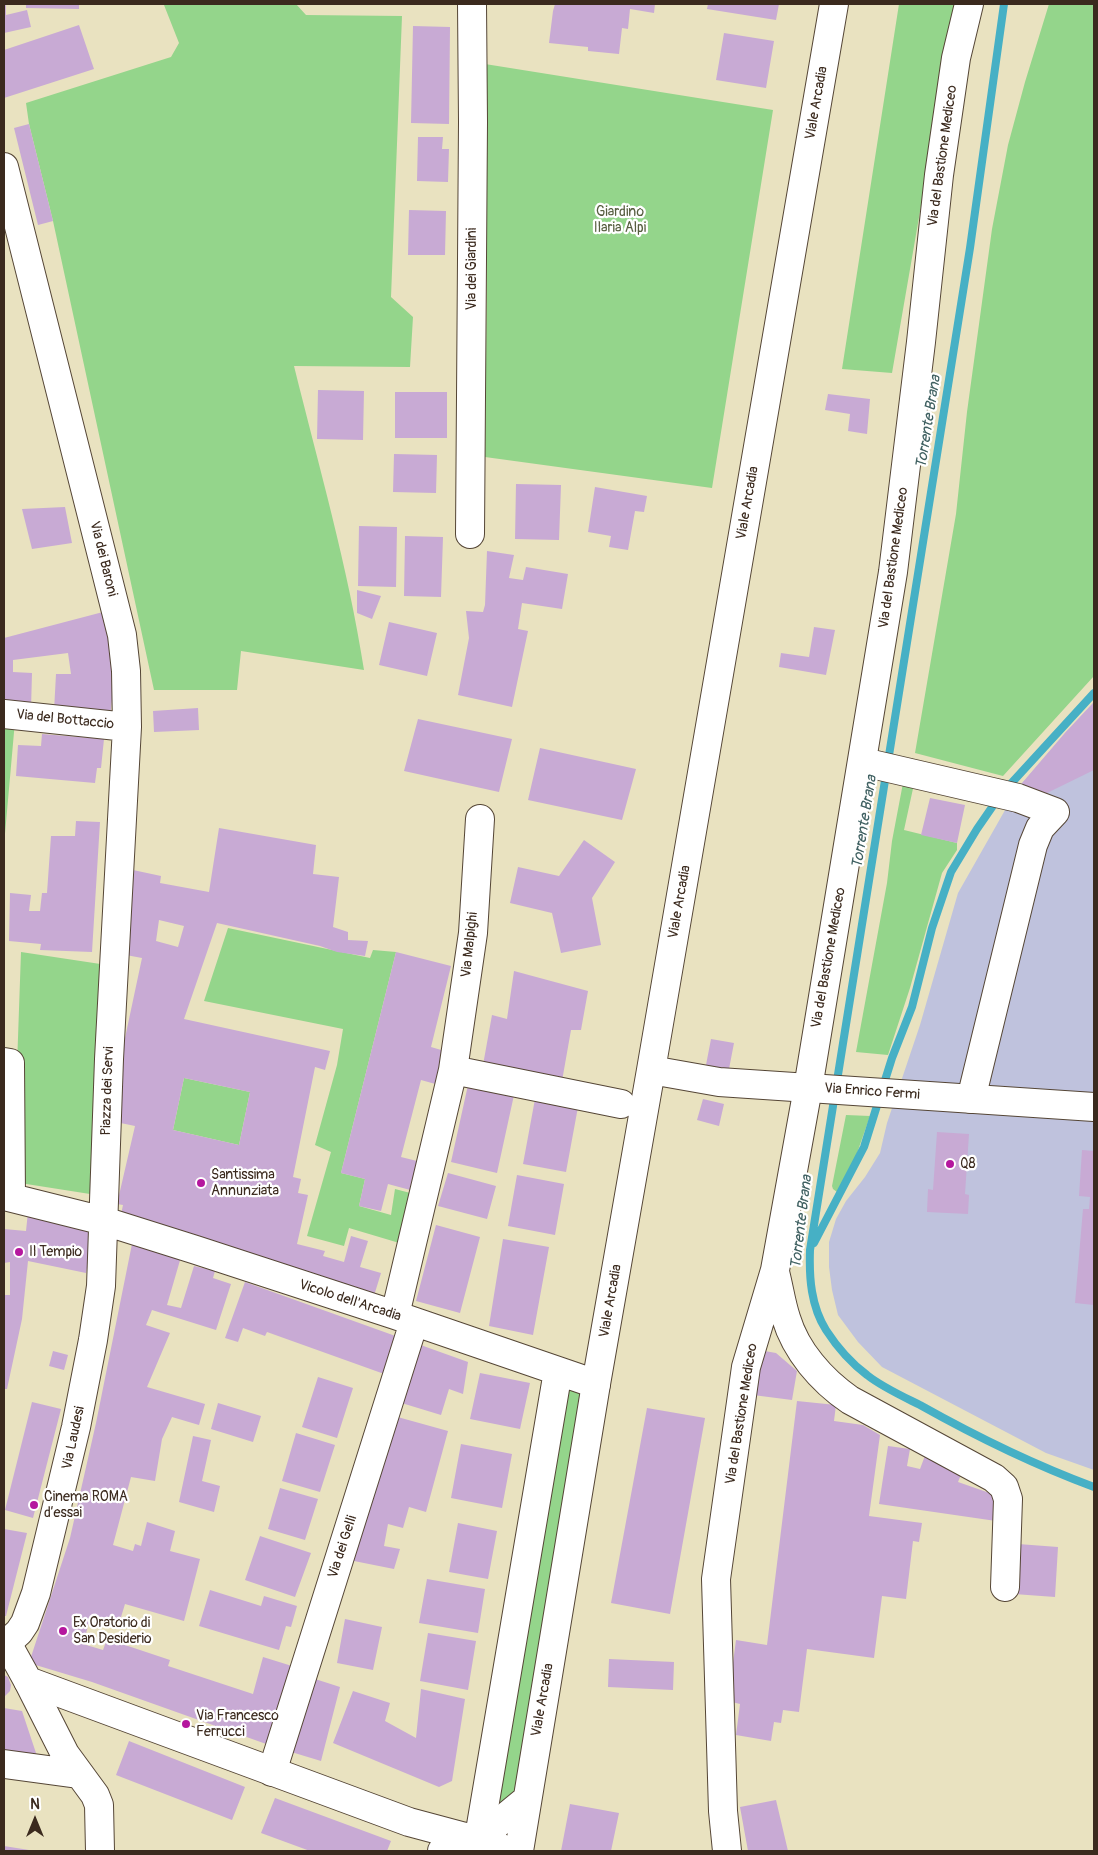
<!DOCTYPE html>
<meta charset="utf-8">
<style>
body{margin:0}
#map{position:relative;width:1098px;height:1855px;overflow:hidden;background:#e9e2c0;font-family:Pangolin,sans-serif}
canvas{display:block}
.frame{position:absolute;inset:0;border:5px solid #3b2a1e;pointer-events:none}
.north{position:absolute;left:10px;top:1795px;width:50px;height:50px;-webkit-text-stroke:4px #fff;paint-order:stroke;rotate:0deg;font-size:14px;font-weight:700;line-height:20px;text-align:center;color:#3b2a1e}
.north::after{content:'';display:block;margin:auto;width:18px;height:22px;background:#3b2a1e;clip-path:polygon(50% 0,100% 100%,50% 72%,0 100%)}
</style>
<div id="map">
<canvas width="1098" height="1855"></canvas>
<div class="frame"></div>
<div class="north">N</div>
</div>
<script>
const c = document.querySelector('canvas').getContext('2d');
c.lineJoin = 'round';
function paint(path, color) { c.fillStyle = color; c.fill(path, 'evenodd'); }
function trace(path, color, width, dash) { c.strokeStyle = color; c.lineWidth = width; c.lineCap = dash ? 'butt' : 'round'; c.setLineDash(dash || []); c.stroke(path); }
function write(font, color, halo, rows, align = 'center') {
  c.font = font + ' Pangolin,sans-serif'; c.lineWidth = 4.5; c.setLineDash([]); c.textBaseline = 'middle'; c.strokeStyle = halo; c.fillStyle = color; for (const [text, x, y, turn = 0] of rows) {
    c.save(); c.translate(x, y); c.rotate((+turn || 0) * Math.PI / 180); c.textAlign = isNaN(turn) ? turn : align; if (halo) c.strokeText(text, 0, 0); c.fillText(text, 0, 0); c.restore();
  }
}
paint(new Path2D(`
 M1094,702V1470L1046,1453L882,1367L858,1342L838,1315L832,1290L829,1267V1242L836,1219L846,1201L865,1177L880,1153L887,1123L920,1025L958,893L1017,789L1065,733Z`), '#bfc2dd');
paint(new Path2D(`
 M180,4H296L306,15L402,16L391,297L413,317L410,367L294,366C319,467 348,567 364,670L241,651L237,690H154L53,221L29,124L26,103L171,57L179,43L164,5Z
 M899,4H962L948,50L892,373L842,369Z
 M1049,4H1094V676L1003,776L915,753L956,514L967,412L992,229L1008,145L1025,82Z
 M485,64L773,110L712,488L485,457L487,270Z
 M15,721L4,845V722Z
 M903,783L914,784L904,830L957,843V850L942,873L910,988L888,1055L856,1052L887,883L892,841Z
 M228,928L370,958L373,950L396,952L341,1173L365,1179L359,1206L391,1215L395,1189L418,1195L406,1245L349,1228L344,1246L307,1236L331,1152L315,1145L337,1065L343,1029L204,1001Z
 M21,952L107,965L90,1194L20,1183L17,1066Z
 M184,1078L250,1092L239,1145L173,1130Z
 M846,1115L870,1116L856,1156L840,1190L837,1192L833,1189L832,1186Z
 M566,1379L578,1389L580,1395L517,1787L513,1796L502,1805H495Z`), '#94d58b');
trace(new Path2D(`
 M1004,4L970,248L810,1250C809,1278 811,1306 826,1330C837,1347 851,1363 867,1375C882,1387 902,1396 920,1405C977,1437 1032,1464 1094,1487
 M1006,789L1094,693
 M814,1243L864,1147L892,1058L912,1007L932,928L951,872L977,829L997,800`), '#46b0c5', 8);
paint(new Path2D(`
 M4,4H6V15L27,10L31,27L4,33Z
 M26,4H79V9L26,8Z
 M555,4H655L654,13L630,9L628,29L622,28L619,54L588,51V47L549,43L553,11Z
 M708,4H779L776,20L707,9Z
 M79,25L94,69L4,98V50Z
 M413,26L450,27L449,124L411,123Z
 M724,33L774,41L766,88L716,80Z
 M29,124L53,221L38,225L14,128Z
 M418,137H443L442,149H449L448,182L417,181Z
 M409,210L446,211L445,255H408Z
 M318,390L364,391L363,440L317,439Z
 M395,392H447V438H395Z
 M828,394L870,399L867,434L848,431L850,414L825,410Z
 M394,454L437,455L436,493L393,492Z
 M516,484L561,485L559,540L515,539Z
 M595,487L647,496L644,512L635,511L628,550L609,547L611,536L588,532Z
 M65,507L72,543L32,549L22,509Z
 M359,526L397,527L396,587L358,586Z
 M405,536L443,537L441,597L404,596Z
 M487,551L514,555L509,578L523,580L526,567L568,574L562,609L522,603L518,629L528,631L512,707L458,695L469,638L466,611L483,612L485,605Z
 M357,590L381,596L372,619L357,613Z
 M103,612L115,672L110,718L54,711L56,674H71L68,653L13,660V672L32,673L31,709L4,707V638Z
 M389,622L437,633L427,676L379,665Z
 M814,627L835,630L826,675L779,667L781,653L809,657Z
 M1094,702V770L1047,793L1017,789L1065,733Z
 M198,708L199,730L154,732L153,711Z
 M418,719L512,739L499,792L404,771Z
 M42,734L104,739L101,768H97L95,783L16,776L18,745L41,746Z
 M540,748L636,769L622,820L528,800Z
 M930,798L965,805L957,843L921,835Z
 M76,821L100,822L92,952L40,950L41,944L9,941L10,893L31,895L29,911H40L42,893H47L51,836H75Z
 M219,828L316,845L313,874L339,877L333,927L348,932V940L368,941L365,956L337,952L320,946L217,923L184,1019L330,1051L325,1070L315,1067L293,1177L301,1179L298,1193L308,1195L297,1244L325,1251L323,1256L344,1262L351,1236L368,1241L360,1267L381,1273L373,1299L120,1219L123,1205L117,1204L135,1126L111,1121L125,1038L142,958L126,955L133,870L161,876L160,883L209,892ZM159,920L184,926L178,947L156,941ZM184,1078L250,1092L239,1145L173,1130Z
 M584,840L615,862L592,898L601,945L561,953L552,913L510,903L518,867L559,876Z
 M396,952L451,966L431,1047L448,1052L439,1085L421,1080L401,1157L421,1162L414,1191L388,1184L381,1211L359,1206L365,1179L341,1173Z
 M514,971L588,991L581,1030H571L562,1081L483,1065L492,1015L507,1019Z
 M711,1039L734,1043L729,1069L706,1065Z
 M468,1085L514,1095L497,1173L451,1162Z
 M535,1099L578,1107L566,1172L523,1164Z
 M703,1099L724,1104L719,1126L697,1120Z
 M937,1132L969,1134L965,1194L969,1195L968,1214L927,1212L928,1189L933,1190Z
 M1082,1150L1094,1151V1305L1075,1303L1083,1209H1089L1090,1197L1079,1196Z
 M448,1173L496,1186L487,1219L438,1206Z
 M517,1175L564,1184L555,1235L508,1226Z
 M28,1212L94,1231L86,1273L28,1261L22,1319L7,1389H4V1295H10V1262L4,1263V1229L26,1231Z
 M436,1225L480,1237L460,1313L416,1301Z
 M133,1239L183,1250L167,1305L181,1308L194,1266L215,1271L213,1278L231,1284L216,1330L152,1310L146,1325L170,1333L147,1387L205,1404L199,1425L172,1417L162,1439L155,1481L131,1477L113,1545L133,1551L135,1544L141,1546L147,1522L175,1531L170,1551L200,1559L184,1621L125,1604L118,1627L90,1619L83,1644L103,1650L107,1639L170,1660L168,1666L253,1694L263,1657L292,1666L269,1745L92,1682L29,1663L70,1538L96,1423Z
 M503,1239L549,1247L533,1335L489,1326Z
 M245,1282L401,1338L387,1375L267,1332L265,1336L243,1328L238,1342L225,1338Z
 M415,1343L468,1362L463,1394L449,1389L441,1415L395,1401Z
 M759,1350L776,1353L797,1371L792,1400L753,1395Z
 M53,1351L68,1355L64,1370L49,1366Z
 M480,1373L530,1383L520,1429L470,1419Z
 M318,1377L353,1388L337,1438L302,1427Z
 M797,1401L836,1405L834,1421L863,1425L880,1435L869,1516L922,1523L919,1542L913,1541L906,1599L882,1596L874,1658L807,1649L799,1712L783,1710L781,1723L774,1722L771,1741L736,1735L740,1704L728,1701L736,1640L767,1645Z
 M32,1402L61,1409L33,1518L5,1510Z
 M218,1403L261,1416L253,1442L211,1429Z
 M647,1408L705,1418L670,1614L611,1603Z
 M394,1416L448,1431L426,1512L409,1507L403,1528L388,1524L384,1546L400,1549L394,1569L349,1560Z
 M296,1433L335,1445L320,1492L282,1481Z
 M193,1436L211,1440L202,1481L220,1486L214,1512L179,1502Z
 M461,1444L512,1454L502,1508L451,1498Z
 M888,1446L910,1449L907,1466L920,1469L926,1453L964,1467L958,1482L1001,1497L996,1521L879,1504Z
 M280,1488L318,1499L305,1540L268,1529Z
 M458,1523L497,1531L488,1579L449,1572Z
 M4,1529L27,1533L6,1616H4Z
 M260,1536L311,1553L295,1597L245,1580Z
 M1018,1544L1058,1547L1055,1597L1014,1594Z
 M427,1579L485,1589L478,1633L419,1623Z
 M210,1590L261,1606L264,1596L297,1606L291,1627L286,1626L279,1650L199,1626Z
 M345,1619L382,1627L373,1670L337,1663Z
 M428,1633L476,1641L468,1690L420,1681Z
 M609,1659L674,1662L673,1690L608,1687Z
 M4,1675L8,1677L11,1685L10,1691L4,1697Z
 M312,1678L340,1687L321,1761L288,1751Z
 M421,1689L465,1699L452,1781L439,1787L333,1743L353,1691L390,1703L385,1721L416,1738Z
 M4,1708L22,1711L38,1759L4,1754Z
 M129,1741L245,1787L232,1820L116,1775Z
 M275,1798L391,1841L387,1851H310L261,1833Z
 M776,1800L788,1851H748L740,1807Z
 M570,1804L619,1813L611,1851H561Z
 M4,1846L29,1850L28,1851H4Z`), '#c8aad4');
const minor = new Path2D(`
 M4,167L122,635L126,671L127,727L109,1059L101,1286L93,1340L76,1427L36,1593L25,1623L19,1632L7,1643
 M470,534L473,122L472,4
 M4,714L127,727
 M863,762L1018,798L1055,812L1040,828L1033,845L971,1099
 M4,1062L10,1063L11,1197
 M453,1070L473,933L480,819
 M4,1196L104,1221L196,1250L395,1315L596,1384
 M775,1272C779,1287 781,1303 786,1318C796,1351 821,1380 850,1400L994,1478L1004,1487L1008,1499L1005,1587
 M395,1315L453,1070L621,1104
 M28,1681L65,1754L95,1795L99,1805L100,1851
 M4,1764L78,1774
 M272,1772L414,1322
 M479,1837L558,1371
 M727,1851L723,1811L716,1579L746,1367L775,1270L808,1088L893,572L921,342L939,175L956,58L969,4`);
const tertiary = new Path2D(`
 M651,1070L719,1082L1094,1107
 M4,1643H7L28,1681L409,1822L465,1837
 M481,1837L526,1800
 M442,1851C461,1829 484,1835 505,1851
 M519,1851L596,1384L651,1070L834,4`);
trace(minor, '#554636', 30);
trace(tertiary, '#554636', 30);
trace(minor, '#fff', 28);
trace(tertiary, '#fff', 28);
for (const [x, y, r, color] of [
 [950,1164,5,"#b5179e"],
 [201,1183,5,"#b5179e"],
 [19,1252,5,"#b5179e"],
 [34,1505,5,"#b5179e"],
 [63,1631,5,"#b5179e"],
 [186,1724,5,"#b5179e"]
]) { const dot = new Path2D(); dot.arc(x, y, r, 0, 2 * Math.PI); c.fillStyle = color; c.fill(dot); trace(dot, '#fff', 2); }
write('14px', '#3b2a1e', '#fff', [
 ["Viale Arcadia",817,103,-80],
 ["Via del Bastione Mediceo",943,156,-82],
 ["Via dei Giardini",472,269,-90],
 ["Viale Arcadia",748,503,-80],
 ["Via del Bastione Mediceo",894,558,-82],
 ["Via dei Baroni",103,559,76],
 ["Via del Bottaccio",65,720,6],
 ["Viale Arcadia",680,902,-80],
 ["Via Malpighi",470,945,-84],
 ["Via del Bastione Mediceo",829,958,-80],
 ["Piazza dei Servi",108,1091,-88],
 ["Via Enrico Fermi",872,1092,4],
 ["Vicolo dell'Arcadia",350,1301,18],
 ["Viale Arcadia",611,1301,-80],
 ["Via del Bastione Mediceo",742,1414,-81],
 ["Via Laudesi",74,1438,-78],
 ["Via dei Gelli",343,1547,-72],
 ["Viale Arcadia",543,1700,-80]
]);
write('14px', '#565d3f', '#fff', [
 ["Giardino",620,212],
 ["Ilaria Alpi",620,228]
]);
write('14px', '#3b2a1e', '#fff', [
 ["Q8",960,1164],
 ["Santissima",211,1175],
 ["Annunziata",211,1191],
 ["Il Tempio",29,1252],
 ["Cinema ROMA",44,1497],
 ["d’essai",44,1513],
 ["Ex Oratorio di",73,1623],
 ["San Desiderio",73,1639],
 ["Via Francesco",196,1716],
 ["Ferrucci",196,1732]
], 'left');
write('italic 15px', '#3f6061', '#fff', [
 ["Torrente Brana",929,422,-81],
 ["Torrente Brana",865,822,-81],
 ["Torrente Brana",802,1222,-83]
]);
</script>
